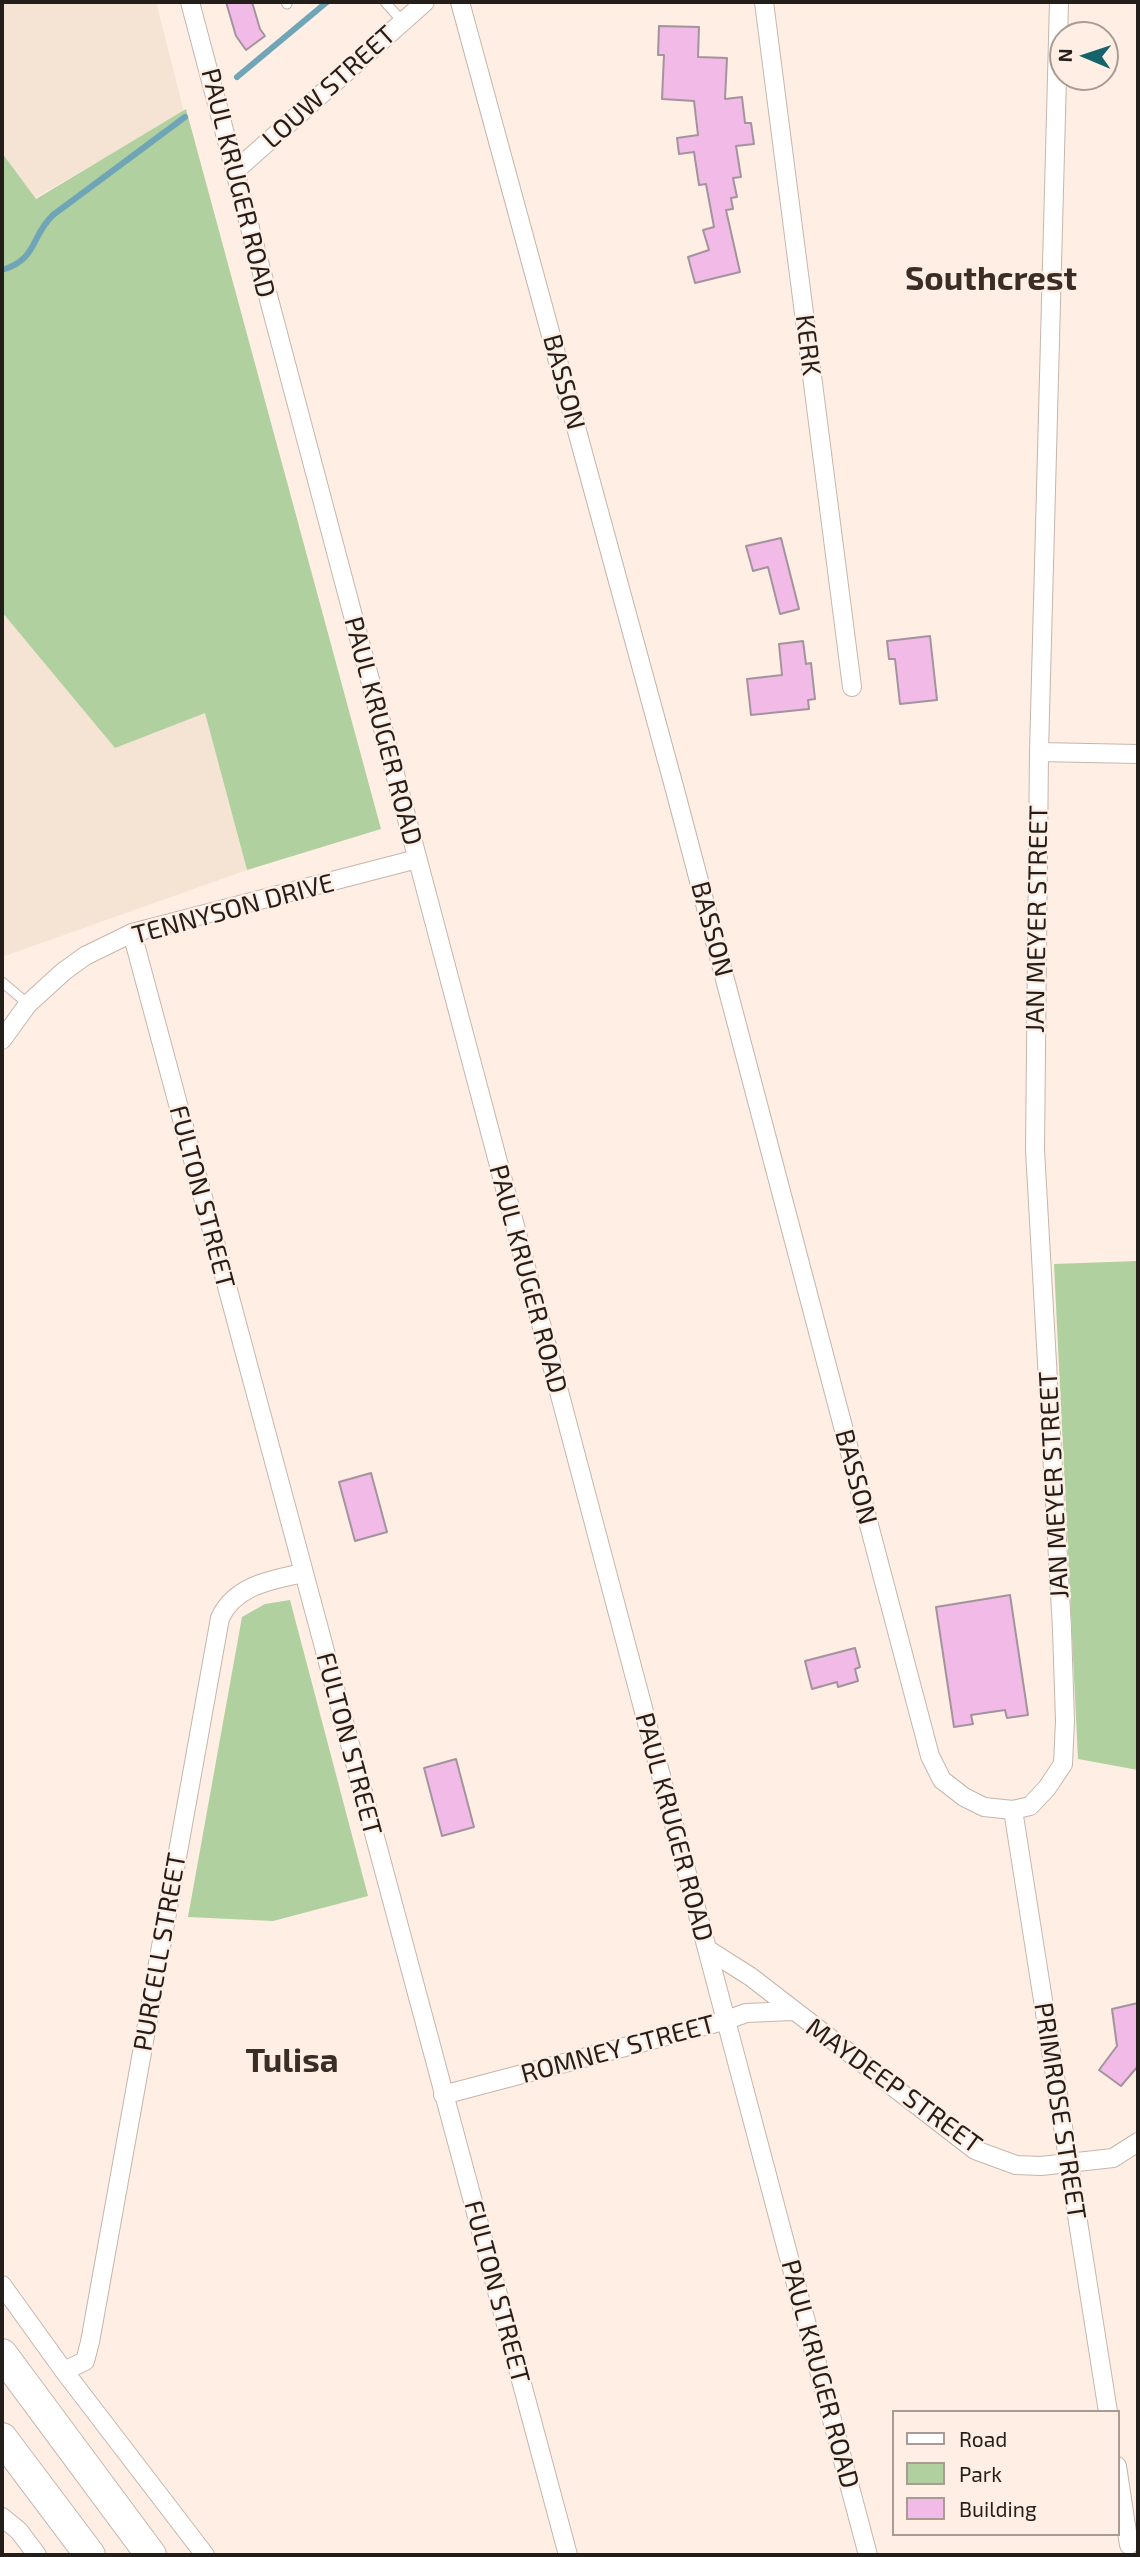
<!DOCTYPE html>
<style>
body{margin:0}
#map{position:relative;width:1140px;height:2557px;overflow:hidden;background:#feeee4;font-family:"Exo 2",sans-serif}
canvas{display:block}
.frame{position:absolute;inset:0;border:4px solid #241e1b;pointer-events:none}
.legend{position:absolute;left:892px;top:2410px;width:228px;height:126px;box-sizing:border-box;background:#feeee4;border:2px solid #a79b94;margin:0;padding:9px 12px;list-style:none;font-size:21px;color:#241e1b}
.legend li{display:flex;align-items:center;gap:14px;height:35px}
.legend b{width:35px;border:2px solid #a79b94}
.north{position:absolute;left:1049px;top:21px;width:70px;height:70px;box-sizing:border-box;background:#feeee4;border:2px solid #a79b94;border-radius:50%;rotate:272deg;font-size:19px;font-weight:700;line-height:28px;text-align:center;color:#241e1b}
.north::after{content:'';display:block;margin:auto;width:24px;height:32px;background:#16646b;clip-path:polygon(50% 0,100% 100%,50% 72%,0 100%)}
</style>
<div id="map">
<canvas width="1140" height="2557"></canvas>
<div class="frame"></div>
<ul class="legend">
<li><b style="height:9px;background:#fff"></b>Road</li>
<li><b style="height:19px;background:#b0d09f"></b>Park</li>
<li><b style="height:19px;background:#f2bae6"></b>Building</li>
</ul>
<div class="north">N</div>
</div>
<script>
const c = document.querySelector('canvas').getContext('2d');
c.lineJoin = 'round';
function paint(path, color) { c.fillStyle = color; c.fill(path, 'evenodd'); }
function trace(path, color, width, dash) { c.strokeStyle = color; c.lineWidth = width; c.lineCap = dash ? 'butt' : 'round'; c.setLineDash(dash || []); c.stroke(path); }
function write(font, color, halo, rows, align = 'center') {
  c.font = font + ' "Exo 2",sans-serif'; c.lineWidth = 5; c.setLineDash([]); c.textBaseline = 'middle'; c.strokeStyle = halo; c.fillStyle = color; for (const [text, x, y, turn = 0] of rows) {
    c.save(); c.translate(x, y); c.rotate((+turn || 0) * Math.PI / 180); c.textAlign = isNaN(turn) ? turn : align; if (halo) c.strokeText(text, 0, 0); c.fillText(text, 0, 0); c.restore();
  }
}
paint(new Path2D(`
 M2,2H156L184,112L2,217Z
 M2,611L205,713L247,870L2,957Z`), '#f5e4d3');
paint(new Path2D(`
 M186,109L381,829L247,870L205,713L115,748L2,612V153L36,199Z
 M1138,1261V1770L1078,1759L1054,1264Z
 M290,1600L368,1896L273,1921L188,1917L242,1617L265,1604Z`), '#b0d09f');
trace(new Path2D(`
 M237,77L327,2
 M2,270C38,259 30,237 53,215L185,117`), '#70a5b7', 6);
const building = new Path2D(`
 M226,2H252L260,29L265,36L246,50L236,36Z
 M659,26L699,27L698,57L727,58L725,99L742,97L745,123H751L754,144L736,146L741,177L733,178L737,197L731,198L733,209L726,210L740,272L695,283L688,257L709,250L703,230L714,227L706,184L699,185L694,152L679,154L677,138L698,135L694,101L662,99L664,55H658Z
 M781,538L799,609L780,614L768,567L753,571L746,546Z
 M930,636L937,700L900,704L895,659H889L887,641Z
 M803,641L806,664L811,663L815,699L808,700L809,709L751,715L747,679L782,675L779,644Z
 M371,1473L387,1532L355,1541L339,1482Z
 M1010,1595L1028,1715L1007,1718L1005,1710L971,1715L973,1724L954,1727L936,1607Z
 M855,1648L860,1667L855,1669L858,1681L838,1687L837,1682L812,1689L805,1661Z
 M456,1759L474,1827L442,1836L424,1768Z
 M1138,2003V2066L1121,2086L1099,2070L1117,2046L1112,2009Z`);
paint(building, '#f2bae6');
trace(building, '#a2949e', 2);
const service = new Path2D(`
 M286,2L287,4
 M385,2L403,22
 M2,982L28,1004`);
const minor = new Path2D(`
 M190,2L868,2555
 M460,2L675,790L930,1756L942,1780L964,1797L984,1807L1013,1810L1030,1806L1047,1788L1063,1764L1065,1721L1062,1629L1035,1150L1039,752L1059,2
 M764,2L852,687
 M234,172L425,2
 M1039,752L1138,754
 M132,933L568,2555
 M2,1040L28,1004L63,972L85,956L132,933L417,859
 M1013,1810L1108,2412
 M707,1949L751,1977L975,2150L1016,2165L1041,2166L1113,2158L1138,2142
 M443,2095L727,2020L746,2013L792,2011
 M2,2285L64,2371L205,2555
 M64,2371L85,2361L90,2342L220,1618C235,1585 272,1580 303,1573
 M1117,2466L1129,2545
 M2,2517L19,2531L37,2555`);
const primary = new Path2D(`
 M2,2354L151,2555
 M2,2438L90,2555`);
trace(service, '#c5b6ad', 11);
trace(minor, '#c5b6ad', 20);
trace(primary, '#c5b6ad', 32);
trace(service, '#fff', 9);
trace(minor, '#fff', 18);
trace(primary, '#fff', 30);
write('26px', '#241e1b', '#feeee4', [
 ["LOUW STREET",329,87,-42],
 ["PAUL KRUGER ROAD",238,183,76],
 ["KERK",808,345,83],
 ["BASSON",564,382,75],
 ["PAUL KRUGER ROAD",383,731,75],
 ["TENNYSON DRIVE",233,909,-15],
 ["JAN MEYER STREET",1037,919,-89],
 ["BASSON",712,929,75],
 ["FULTON STREET",202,1197,75],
 ["PAUL KRUGER ROAD",528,1279,75],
 ["BASSON",856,1477,75],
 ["JAN MEYER STREET",1054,1485,-93],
 ["FULTON STREET",349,1744,75],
 ["PAUL KRUGER ROAD",674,1827,75],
 ["PURCELL STREET",160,1952,-80],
 ["ROMNEY STREET",618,2049,-15],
 ["MAYDEEP STREET",894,2086,36],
 ["PRIMROSE STREET",1060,2111,81],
 ["FULTON STREET",497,2292,75],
 ["PAUL KRUGER ROAD",820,2374,75]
]);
write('bold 33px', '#392d26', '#feeee4', [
 ["Southcrest",991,279],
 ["Tulisa",292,2061]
]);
</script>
